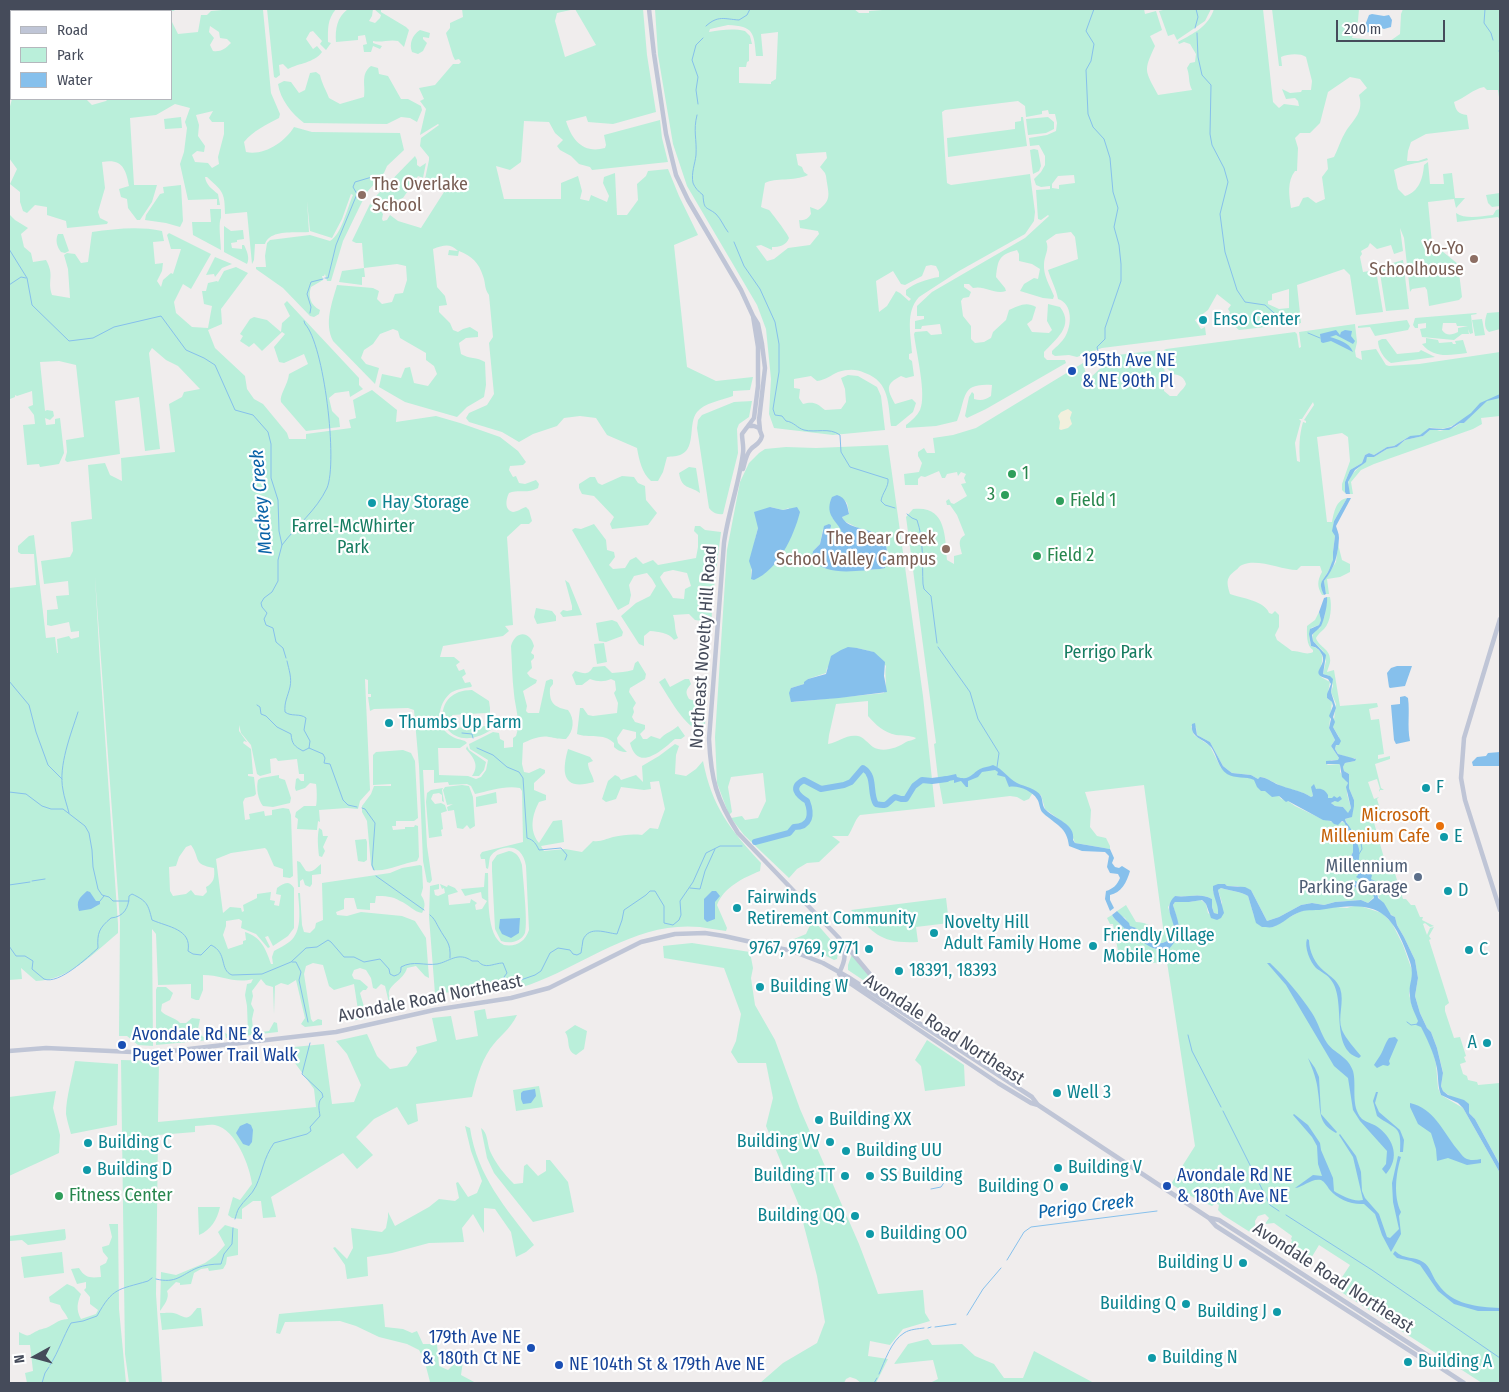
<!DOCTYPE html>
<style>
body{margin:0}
#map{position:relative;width:1509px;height:1392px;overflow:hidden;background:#f0eded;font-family:"Fira Sans Condensed",sans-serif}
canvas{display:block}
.frame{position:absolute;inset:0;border:10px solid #454b5a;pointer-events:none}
.legend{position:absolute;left:10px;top:10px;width:162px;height:90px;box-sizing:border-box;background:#fff;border:1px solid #b5b7bd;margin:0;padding:6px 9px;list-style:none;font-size:15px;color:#454b5a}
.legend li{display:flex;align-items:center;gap:10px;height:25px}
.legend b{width:25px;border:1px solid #b5b7bd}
.north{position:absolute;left:10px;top:1332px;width:50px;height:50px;-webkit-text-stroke:4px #fff;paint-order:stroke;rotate:263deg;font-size:14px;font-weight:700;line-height:20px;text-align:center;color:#454b5a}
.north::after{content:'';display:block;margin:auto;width:18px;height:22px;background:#454b5a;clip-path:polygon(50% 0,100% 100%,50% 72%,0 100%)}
.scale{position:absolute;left:1336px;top:20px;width:109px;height:22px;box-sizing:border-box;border:2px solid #454b5a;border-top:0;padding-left:6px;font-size:15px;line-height:18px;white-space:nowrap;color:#454b5a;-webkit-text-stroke:4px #fff;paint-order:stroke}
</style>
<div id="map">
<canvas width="1509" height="1392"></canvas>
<div class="frame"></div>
<ul class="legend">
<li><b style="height:6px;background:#bfc5d6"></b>Road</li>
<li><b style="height:14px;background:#baefda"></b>Park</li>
<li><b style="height:14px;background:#86c0ec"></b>Water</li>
</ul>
<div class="north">N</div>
<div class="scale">200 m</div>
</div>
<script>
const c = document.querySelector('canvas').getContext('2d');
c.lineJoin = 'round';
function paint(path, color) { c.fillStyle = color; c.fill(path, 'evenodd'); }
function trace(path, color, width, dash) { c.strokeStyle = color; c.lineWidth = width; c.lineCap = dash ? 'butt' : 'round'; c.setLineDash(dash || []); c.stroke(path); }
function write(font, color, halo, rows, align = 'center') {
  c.font = font + ' "Fira Sans Condensed",sans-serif'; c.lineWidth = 4.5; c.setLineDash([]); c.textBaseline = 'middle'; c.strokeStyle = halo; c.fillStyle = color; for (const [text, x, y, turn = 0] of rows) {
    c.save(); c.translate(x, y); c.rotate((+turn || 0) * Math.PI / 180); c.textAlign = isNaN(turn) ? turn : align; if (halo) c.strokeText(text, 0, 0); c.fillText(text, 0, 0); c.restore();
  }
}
paint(new Path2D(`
 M33,9H172L175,11H33Z
 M233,9L263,10L271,93L280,114L279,118C266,125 254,130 244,142L246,152C264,156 285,142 294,127L312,132L400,133L404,150L387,166L384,173L367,192L359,208L343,241L331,281H327L325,274L324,276H322L323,280L311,287C308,296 310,305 320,310L319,314L314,317L310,316L283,288L256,269V267H266L265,256L267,243L270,240L310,235L330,241C342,234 347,208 353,195L351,194L342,219L332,238L310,231L307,201L309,232C295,233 270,229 265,244H255L254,260L252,264L247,212L225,214C225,191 222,191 207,177H205C206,185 212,189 218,194L220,205H217V199L188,200L180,164L184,152L187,128L185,122L190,108L175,104L156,115L130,118L134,185H157L152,202L140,220H137L128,208L127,199L121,197L119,189L129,186C126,169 122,158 102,162L105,188L98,212L100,218L108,222L107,224L67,228L66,221L47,215V207L35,205L27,213L23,211L20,202V192L10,184L17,169L9,158V110L12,99H86L92,105L106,101L108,99H171V20L178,34L198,32L201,15H207L211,11ZM210,26L219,32L220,38L227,39L231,43C225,49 221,52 213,51L210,45L214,38L209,32ZM213,111L209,118L212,122H224V134L218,157L219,164L212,168L208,163L195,162L192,155L197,151L204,152L205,146L198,136L199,125L196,115Z
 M267,9H336C327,20 328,29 328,42L331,43L326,50L320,44L322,41L313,31L310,32L306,39L313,49L317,46L322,52C314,63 299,63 288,69L283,64L279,65L280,75L276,78L274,77Z
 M348,9L352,10L373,9L372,16L369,21L375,23L380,18L381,15L374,9H381V12L406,27L409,30L404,47L398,41C389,39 382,43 373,41V43L382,46L380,49L373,46L371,52H364L363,45L367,44L365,35L358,36V40L336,42C335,29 337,17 348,9Z
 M462,9H643L647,55L656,112L613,124L588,122L586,116L566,121C572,140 583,154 605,148L606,145L604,135L660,120L662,138L668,162L592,170L590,167L579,164L571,156L560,150L557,146L563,140L555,133L549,122L524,121L521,162L510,170L496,166L504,199H561V183L578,176L582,191L580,199L589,201L591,195L607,202L609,196L603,183L604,177L615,173L617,215H627L638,200L637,184L646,176L648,171L668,169L679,196L698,235L674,245L687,367L716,381L753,377L750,390L733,391V396C722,400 704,403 697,412C688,423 696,447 682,454C677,457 672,456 667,457L663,472L658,481H651C642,473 639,460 637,448L607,435L596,418L580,416L564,418L557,426L533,434L519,442L502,432L469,422L466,418L469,413L487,405L494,394L489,343L493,337L489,295C484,288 486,284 483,276C479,263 472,256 459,251L458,256L448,255L449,250L458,251C450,243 444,245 433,249L437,287L445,296L447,305L439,306V312L450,323L453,330L458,332L463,329L470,327L478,332V337L466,338L459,343L461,354C469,359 477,357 485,362L486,385L484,397L467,407L457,417L405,402L379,387L382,374L401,378L405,368L410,367L414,383L428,386L437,374L434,366L426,360V353L400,338L398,331L393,329L380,334L373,344L364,350L361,358L366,364L379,368L375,384L333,341C324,323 332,303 337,285L373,288L379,291L377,299L382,304L392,302L395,294L403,293L407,280L406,266L397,264L364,268L365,277H362V285L339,282L342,271L364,268L362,243H356L352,241L370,204L379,209L383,214L382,219L383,221L387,220L390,215L398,221L421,228L444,192L425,179L429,160V157L420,146L421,138L439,125L438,124L420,135L426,109L420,101L424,99L419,88L435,85L453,64H459L461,62L459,59L455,60L453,56L446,33L450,28V23L463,17ZM575,9L596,45L565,57L555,21L557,13Z
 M655,9H854L859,13H869V11L896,9H1144L1145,14L1156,11L1162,30L1150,36L1155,46C1143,72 1145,70 1158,95L1192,90C1188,82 1190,76 1187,68L1190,63L1195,62L1196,54L1190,44L1184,42L1179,44L1178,42C1194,33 1208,27 1214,9H1263L1273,102L1279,108L1284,104L1299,106L1298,101L1295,98L1286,99L1282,89L1290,93L1301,92L1302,90H1311L1312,81L1306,57C1300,53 1288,54 1281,57L1282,66H1279L1272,9H1359L1358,21L1352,38L1390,41L1400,34L1401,14L1403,9H1500V104L1498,90H1487L1484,87C1473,89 1465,98 1454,102C1456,111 1458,114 1467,115L1469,129L1426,134L1411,142L1408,151L1407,161H1418L1427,158L1428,160C1416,164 1405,164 1394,170L1398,189L1405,196C1419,192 1423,178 1424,165L1428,162L1430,184H1444L1443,174L1452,173L1455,198H1465L1456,208L1454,199L1428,202L1432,243L1458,264L1462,297L1459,300L1429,306L1427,290L1425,287L1412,289L1410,292L1404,238L1400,228L1403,251L1394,254L1391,245L1377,249L1370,243L1368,247L1361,251L1362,254L1360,257L1363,272L1376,270L1383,312L1356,315L1350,275L1344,269L1297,285L1301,323L1239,330L1230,322L1227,316L1230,312L1228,309L1231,305L1217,294L1208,310L1195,320L1201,329L1205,327L1206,335L1102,348L1077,357L1069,355L1055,356L1052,354V351C1056,347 1062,342 1065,337C1072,325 1073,304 1058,299C1056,288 1051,280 1048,270L1078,259L1075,237L1071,232L1056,234L1046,241C1050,249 1044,256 1044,264C1043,275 1050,286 1054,296L1053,299L1043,298L1020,291L1024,284L1034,278L1038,279L1040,269L1032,264L1019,261V254L1017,250C999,255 998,259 996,277L1005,288L1006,291C994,295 985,285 973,288L969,284H964V287L971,292L969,297L963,298L961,301L963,316L971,326V339L975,343L984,342L991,338L993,332L1006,320L1009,310C1018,306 1026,301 1036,307L1032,320L1027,324L1032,332L1049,333L1052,330L1047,321L1048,304L1060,307C1075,326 1055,340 1044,352V357L1047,360H1065L1066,363L986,409L967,418L965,416L969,397L972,392L974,394V399C981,401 985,400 991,396L992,385C960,383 967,397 957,421L936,426L906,428V425C912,420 917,416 920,410C927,395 916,352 914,334L915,332L927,331L931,335L942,334L940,324L922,326L921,329H915V321L924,319V316H917V306L932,292L1025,238L1049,216L1048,215L1041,220L1038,219L1036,190L1050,189V186L1041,187L1036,185L1034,179L1041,172L1045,165V156L1039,145L1030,146L1029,138L1047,135L1056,131L1057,123L1055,114H1049L1048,110L1042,111V114L1026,117L1025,106L1018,101L945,110L942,112L947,183L951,185L1030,174L1035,212L1034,221L1025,234L959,271L919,297C905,312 911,335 912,353L909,354V359L912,361L914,376L906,378L901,376C885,384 887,389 895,404L912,399L916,403L913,412L896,426H891C888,404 890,382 865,373C856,369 849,369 838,372C831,375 826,380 817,381L811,376L794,379V388L800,389L799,398L803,404C813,401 817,403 825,410L841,409L846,402L845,389L841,378L848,375L858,376L877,387L881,396L885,430L833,435L774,428L769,414L771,379L766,329L757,305L687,186L673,144L658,55ZM728,25C754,26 754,33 756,56H763L761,34L778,32L776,79L771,82V84L739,83V67H746L747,62L749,61V44H752L750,36L745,31C732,28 722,30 709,32L710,29ZM1350,77L1360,79L1367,88L1359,95C1364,112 1354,119 1346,131C1341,139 1338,149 1334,157L1327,159L1328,169L1322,177L1325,199L1316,203L1308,197L1303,198L1299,206L1291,208C1289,195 1287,181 1295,171H1297L1298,148L1295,138L1300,133H1310L1320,123L1328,92ZM826,152L827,158L820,167L825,173L826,176C828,193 833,200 818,210L810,207L811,214C808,219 804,221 799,220L800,228L818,231L819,234L810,245L788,248L774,259L767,261L756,246L761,245L772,250V247C779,247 786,246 789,238C788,234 771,212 769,210C766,209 763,208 761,207L765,183C776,177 793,182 808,175L804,172L802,167L798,165L796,154ZM1074,175L1075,183L1059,185V189L1052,188V184L1058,176ZM931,265L936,266L939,272V277C927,279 915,283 906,290V295L911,299L909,301L900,293L896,291L887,306L879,312L876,281L893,271L901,284L905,285L922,276L926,266ZM1289,289V308L1279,309L1268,304V301L1272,300V294Z
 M1167,9H1211L1205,21L1177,40L1174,34L1168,36L1159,11Z
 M420,30L430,33L429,38L423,37V39L427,43L423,51L418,54L412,52C409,44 412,35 420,30Z
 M371,66L378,68L379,74L388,76L401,99H408L421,106L422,110L417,122L410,118L401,117L387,124L304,123C292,114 280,99 278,84L284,81L291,82L299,93L305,90L310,73L316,72L320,75C322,84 326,90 329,98L340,104L364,97C366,86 360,74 371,66Z
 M181,117L182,128L165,129L164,119Z
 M1021,117H1023L1027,146L948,157L947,138L1015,129V122L1021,121Z
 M1048,117L1054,122V129L1046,133L1028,135L1026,119Z
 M1034,149L1038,150L1041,166L1039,171L1033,174L1030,150Z
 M415,156L417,160V165L420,167L426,163L423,178L418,176L403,198L397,200L396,204C390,208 381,205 376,200V196Z
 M181,185L183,221L180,227L166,223L145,220L146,215L160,194L164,193L163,187Z
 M1500,193V206L1492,207L1488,203L1486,195Z
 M210,209H221V218C218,223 221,242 221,250L193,235L192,222H211Z
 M1500,209V220L1498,217L1457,222L1456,213C1466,220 1482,216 1493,215L1496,210Z
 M9,214L15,220L28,228L21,234L24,247L31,253L33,262L46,260C55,276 47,280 52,295L70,298L68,269L64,255L67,253L75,254L81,263L88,262L92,232C115,229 138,226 162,231L164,241L153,242L155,264L163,263L162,271L157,281L161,287L163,280L171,273L173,274L181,249H171L167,235L169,233L211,254L191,289L183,284L174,302L176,313L192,327L208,328L212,306L204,304L202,291H206L208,283L217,281L218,282L224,271L236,267L248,273L221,309L222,324L208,330L215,348L245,376L247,389L254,399L263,404L287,433L289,439H306V434L351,428L349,420L356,418L353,400L372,390L397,410L396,422L436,416L460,423L500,437L518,451L526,462L523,465L510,466L509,470L513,477L516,476L519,483L525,484L536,480L539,484L538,488C528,494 519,489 509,493C506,499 504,510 513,512C517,512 522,508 526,507L529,510L532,521L529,524H521L507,537L513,625L505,626L509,631L503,636L443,646L440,657H454L460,662L456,665L459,671L464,669L466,674L462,677L465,683L470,682L472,686L471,687C465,688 458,689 452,692C439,701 435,722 447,733C453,738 458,739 465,741L467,743L460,748H438L439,775L468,776L476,779L481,777L486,770L488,760L470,749L469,744L493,732L499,733L500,739L504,741V748L513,747V738L516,736C521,722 515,707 514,694C512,678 512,662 511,646C516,630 530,631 534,646L531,653L534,655V658L531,661L532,668L527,673L530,677L537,680L536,683L523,691L527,706L526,711L528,713H539L546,681L551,679L553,680V684L550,688C549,703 554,707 568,710C575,719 574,731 566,739C559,739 555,738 549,737C540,735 530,740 523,743L522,764L524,772L529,773L540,768L545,770V773L534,783V790L546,795V800L539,802C532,815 529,831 539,843L553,821L562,820L564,842L541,846L544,851L565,849L582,852L593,841C602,842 605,839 613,837C623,835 632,834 642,835L650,828L658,829L665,809L659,781L650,782L651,789L644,790L621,787L616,799L606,802L602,799L608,781L615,775L619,777L621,780L636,775L643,782L642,766L659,756L675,744L679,746L676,755L675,774L686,776L696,769L703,761C712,807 730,829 761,863L760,871C743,878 724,887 717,905L727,928L726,931C717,930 708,928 700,927C640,921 591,960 539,981C516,991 489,993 464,997L460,991L435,994L429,917L430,886L439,884V889L434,890L435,895L438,896L445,893L444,888L442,889L440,884L447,887L448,885L455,888L458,892L448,895L449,905L470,903L471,899L477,903L475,905L476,910L482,909L487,901L482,898L481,892L465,896L461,889L484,887L485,873H488C489,892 485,936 504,945C516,947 525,942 529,930L526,866C525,860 523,855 519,851C511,844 495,848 490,857C489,861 489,865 488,869L486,868L485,859H481L480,855L482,852L523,842L522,791L520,788C505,785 489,791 475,794L471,786L467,784L449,785L448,782L434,783V770H423L427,846L432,880L430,883L427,882L423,861L419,766L414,710L408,708L374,709L370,711L368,697H371V694H368V680L365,679L370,790L360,801L358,809L347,808L319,810L320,822L318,821L317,830L297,829L298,819L295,817L296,812L304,806H316C317,802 317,790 316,784L310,783L305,788L296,791L295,788L296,779L298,778L301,781H304V774H299L297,759L278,761L276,758L270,759L271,773L260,776L257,774L251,745L241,733L239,725V731L247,742L244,741L243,743L251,749L253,774H248V776L254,777L256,794L254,796L245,798L243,802L245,820L250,819L249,814L264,811L265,816L272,815V810L283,808L289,809L291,815L293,876L290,878L283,877V869L274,866L267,850L265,848L231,853L216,859L223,913L230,907L241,908L242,912L244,911L243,905L257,898V894L271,892L270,900L275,901L274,905L279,906L281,895L276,894L277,888C284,883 289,880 294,888V928L288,936L273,946L268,936L265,937L270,947L268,948L256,934L241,928L242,921L239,919L226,921V926L223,935L228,949L243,944V941L246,940L245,932C261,937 266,949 271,964H273L272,957L274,951C281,947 290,943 294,937C302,926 299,906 298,893H300L302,925L304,932L310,933L315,928L316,923L323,920L322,883L390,873L402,868L420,865L422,866L423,888L421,895C425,901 426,906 422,913C414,912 408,904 400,901C392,896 385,896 376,896L375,903H370V910L357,909L354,898H345L344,900V909L336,912L337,915L347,916L361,912L402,916L415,921L426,938L429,978L425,976L416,966L407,968C404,980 387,985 389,995C390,1000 394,1006 396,1010L388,1013L389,1003L385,986L381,984L376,989L373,988L371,978L366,970L360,968L354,970L352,975L354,979L360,980L368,987L366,990H363L360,993L365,1010L368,1018L350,1021L345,1019L346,1013H353L358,1010L354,984L334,990L329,986L323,965L313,963L306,966L304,974L311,1019L313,1022L318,1019L322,1020V1025L305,1027L301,1024L305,1018L296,980L288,985L281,983L275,986L274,1014L273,987L266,985L261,979L252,991L253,996L251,1004L254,1010L252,1019L253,1029L261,1032L269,1031L274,1022L277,1023L278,1032L226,1038L225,1033L231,1036L248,1033L247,1006L245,995L247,984L251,983L253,979C234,984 222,975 203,975V990L199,1000H196L191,998V984L158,985L156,934L152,929L153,1046L138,1045L127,1036H119L120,921L95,577L100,664L118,924V933C94,953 69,980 36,981L21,968L22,979L9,980V588L36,585L34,554H21L18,552V546L29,536L34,535L46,638L55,637L57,653H58L57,639L69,636L71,639L79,637V631L71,632L69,622L51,626L47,625V610L58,609L56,596L69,595L68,581L44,584L41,561L70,557L73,551L71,522L92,519L88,465L105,463L110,475L122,481L121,458L175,452L169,404L182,397L184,392L200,389L178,366L166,360L152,348L149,353L160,449L145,451L139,397L115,401L120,454L67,462L65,460L67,452L66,440L84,437L76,365L59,361L40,362L45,411L47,410L53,411L54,416L50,420L45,418L46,425L55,424V419L60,418L64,453L59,464L40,467L39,464L27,465L23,425L35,424L34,415L28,407L33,405L32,391L17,396L15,395V397L10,399L9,398ZM191,845C201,859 192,864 214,868C215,877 214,883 206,887L207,892L203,896L195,895L191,890L186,894L173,896L170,891L169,867L176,866L179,857L186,847Z
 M224,226L231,231L243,230L244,239L237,240V242L231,243L232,248L242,249V245H244C247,251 250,258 247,264L224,252Z
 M58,234H63L69,251L65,253L61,252C57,247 55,240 58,234Z
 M215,257L232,264L222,268L215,277L214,274L206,275Z
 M1403,260L1409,309L1386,311L1379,267Z
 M287,301L359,378V385L363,389L350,397L349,391L335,393L329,398L332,411L339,418L340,427L306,431L281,402C279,395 288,385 289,374L308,364L304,354L284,363L279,362L274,347L285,334L282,332L262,351L254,343L249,347L240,341L243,336L240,334L250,319L254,317L267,320L281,332L282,323L290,316L284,304Z
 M1500,312V329L1489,332C1483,328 1485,319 1487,313Z
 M1476,313L1477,314L1471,315L1473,333L1470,334L1468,329L1469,334H1462L1454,340L1422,337L1420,329L1426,328V323L1418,324V328H1415L1413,325L1415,318ZM1443,323H1456L1457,326H1468L1458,328V332C1452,335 1446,336 1442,330Z
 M1482,319L1485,335L1475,336L1472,320Z
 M1407,320L1410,326L1408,330L1375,336L1370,327L1358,328V326Z
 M1355,324L1357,342L1355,351L1356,357L1362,360L1361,351L1376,349L1386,365L1389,366L1419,364L1500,352V416L1481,418L1482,424L1473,429L1374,464L1361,470L1351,482L1353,494H1350C1343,474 1359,472 1367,457H1374L1387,449L1397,447L1405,440L1423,436L1430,430L1434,429L1440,431L1455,427L1460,423H1464L1469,418C1460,419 1455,426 1446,428C1440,430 1435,427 1429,428L1420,436H1410L1394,446L1387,447L1374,455L1369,453L1365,455L1362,463L1350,470L1345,482V492L1346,494L1342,490V484L1350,461L1348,437L1342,433L1317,437L1327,522H1332C1334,512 1336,500 1347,498L1334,521L1333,531L1335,536L1333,552L1334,560C1331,564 1330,568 1328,572C1322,581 1319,583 1324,595H1322C1317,587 1317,581 1322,572L1320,566H1301L1297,570C1281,570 1258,558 1242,565C1239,566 1238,569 1236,570C1225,578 1227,583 1230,594C1241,598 1265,601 1269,613L1272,614L1275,611L1279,615V627L1275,635L1277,640L1292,651C1300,650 1305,656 1313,652V650C1306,646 1307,633 1307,626L1315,620L1319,612L1321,620L1319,625L1311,628C1309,634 1309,640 1311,646C1325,650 1324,660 1319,671L1321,677L1330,682L1327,698L1332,702L1329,728L1335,740L1331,746L1339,758V760H1331L1327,765L1339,764L1340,765V772L1348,783L1347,794L1351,808L1348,814L1343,807L1335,806L1331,803L1335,801L1337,798H1328L1312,791L1313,796L1311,797C1302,791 1291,790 1281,786C1274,783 1269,779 1262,777L1258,779L1251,775L1232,773L1228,770L1223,766L1210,742L1197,735L1196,727L1191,726L1194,735L1210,746L1221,768L1228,774L1248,777L1255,780L1265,790L1279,796L1281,799L1288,801L1295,806L1320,818L1336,823L1344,822L1353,840V852L1351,856L1346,858L1351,857L1354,859L1359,878L1365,882L1364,884L1359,882L1349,884L1355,887L1358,891L1368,882L1371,884L1374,897L1368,903L1361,900L1335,902L1324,905L1312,903L1301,905L1279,917L1267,921L1251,890L1237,886H1227L1225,884L1213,891L1219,907L1218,914L1214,913L1212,907V899C1199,892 1188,898 1175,896L1168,907L1175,927V934C1165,945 1157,947 1148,935L1139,933L1130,926L1125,918L1121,916L1117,911L1126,905L1136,922C1152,923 1151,929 1164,935L1144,785L1085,792L1091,810L1090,827L1097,836L1106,838L1110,846V849L1075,843L1068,826L1045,809L1041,795L1032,794L1029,799L1024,801L1017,797L1010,796L943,804L939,782H941V778H938L934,744L936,743L906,517L913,509C946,505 945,535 947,560L954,564V556L962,554C960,546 957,539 965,535L957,515L950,505H947L946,501L949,499L951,503L954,504L967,496L961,484L966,483L964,478L966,474L961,472L958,476L957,472L947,474L945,478H942L939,471L925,477L921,476L918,479V485H905L904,474L919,472L922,463L918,456V452L924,448L927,453H935L933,438L953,435L976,428L1083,363L1090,389L1089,379L1106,363L1113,359L1117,355L1160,350L1165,373L1164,391L1170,396H1177C1180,391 1184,389 1186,384C1184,377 1180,375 1173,374L1167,368L1164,350L1166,349L1295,332L1297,334L1299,348L1301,347L1299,332ZM1313,402L1314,405L1304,420L1306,421V423L1303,422C1299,436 1299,448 1300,462L1297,461L1295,443L1301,421L1299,419H1302Z
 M1426,338L1438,340L1439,343L1452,342L1453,344H1456L1455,341L1463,340L1467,353C1450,355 1434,359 1422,344L1426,343Z
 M1382,339H1386L1397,354L1419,352L1421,350L1435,357L1391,363C1384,359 1378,349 1378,341Z
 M752,401L749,417L739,424L737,429L738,453L723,514C717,515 712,512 709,508L697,428L698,420L702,415L734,402Z
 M888,445L923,696L935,807L860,815C854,821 853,829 848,836H832L840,842L819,862L807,863L797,869L789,878L744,835L731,818L742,816L745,820L758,818L766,801L763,773L731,777L728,787L732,812L729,815L717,783L715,737L727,550L740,482L749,463L759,453L765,449L786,447L816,448ZM844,500L847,503L849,513L842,517L844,521L884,541L887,548L888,557L885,567L880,569L845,571L813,551L820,544L823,529L831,527L830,533L832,539L836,540C848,534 838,524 832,517ZM770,507L783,510L789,508L751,579C752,561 753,545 758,528C760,521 766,514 770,507ZM857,648L873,652L886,666C884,675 888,685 884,693L794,702L791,688L804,684L808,679L826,673L827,668ZM868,701V716C876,725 883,732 896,735C903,736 909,735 916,738C913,741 909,740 906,742C897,748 883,753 873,747C868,743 863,737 858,736C846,734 839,742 828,744L829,735L836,704Z
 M689,467L696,468L700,493C689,485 682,490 679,473Z
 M622,476L634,477L638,483L645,486L646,500L657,513L648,525L612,529L610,524L614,517L594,496L582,494L579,488V484L590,477H595L598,483L602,485Z
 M594,524L606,540L607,550L614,552L615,557L609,565L613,569L625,568L630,560L636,557L643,564L653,560L658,565L696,558L698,547V535L694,531L695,526H700L705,530L721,532L713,596L710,642L706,646L700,647C697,639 704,631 702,621L695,620L689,614L673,615C676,624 674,630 678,638L674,640C668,632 659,632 650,631L644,636V646L639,644L621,616L636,603L650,596L656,586L652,579L647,573L634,576L629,585L631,595L629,604L618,610L572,530L575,528L581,529ZM673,570L687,573L691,586L685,589L684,599L673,598C669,590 663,585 660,577L664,572Z
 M1338,544L1342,560L1350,564V572L1340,577L1327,579L1329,594H1326L1324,581L1336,562Z
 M565,580L569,583L582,615L563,617L560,613L563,610L567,611L572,610V606Z
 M1327,597H1330C1332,606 1331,622 1324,629C1321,632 1319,633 1316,638C1318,646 1330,649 1330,659C1331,662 1328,668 1327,672L1334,670L1340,706L1377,703L1378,707L1369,709L1371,720L1379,719L1384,754L1378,755V759L1390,756V759L1375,764L1381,788L1384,790H1380L1379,792H1384H1379V790L1380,789L1377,779L1368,782L1374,799L1379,797L1377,799L1384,822H1387L1382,824L1384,822L1381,812L1374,814L1375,818L1373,819L1386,865L1392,864L1403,899H1406L1411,905H1415L1420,917H1423L1422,920L1434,926L1430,927L1425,923L1423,924L1427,935L1430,928L1434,927L1429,936L1431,939L1429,940L1449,1003L1445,1006V1011L1454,1038L1460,1037L1466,1056L1464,1057L1466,1062L1460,1064L1463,1074L1467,1076L1468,1080L1477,1082L1478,1085L1500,1083V1165L1475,1119L1469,1113V1109L1443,1091L1441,1086L1443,1072L1437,1048L1431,1032L1427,1028L1420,1013L1415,996L1418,978L1415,960L1404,937L1397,925L1395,917C1378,908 1378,887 1367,873L1365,875C1355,866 1361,856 1357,845C1354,836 1349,828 1345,819L1349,818L1352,814L1354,800L1349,788V774L1344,771L1343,767L1345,763L1355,761V758H1350L1338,754L1335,749L1339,737L1333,727L1336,704L1331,692L1333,686L1330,676L1323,674L1326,661L1323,651L1313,641C1312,634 1313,631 1320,628L1325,615Z
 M536,608L552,611L556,616V621L537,624L534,617Z
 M612,620L617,622L623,632L622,636L606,642L599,641L596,623Z
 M604,643L607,662L597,664L594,644Z
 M638,661L646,674L645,679L630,688L629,692L636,703L633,708L634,712L632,717L635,722L645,725V729L640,734L643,739H647L651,736L660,739C665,733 671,732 678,726L685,736L681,739H675C662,750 638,773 630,743L636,738V732L623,729L617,738L618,743L627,752C621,752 617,750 614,747V743C603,732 589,739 577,734L580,708H583L588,715L593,716L617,713L618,703L614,693L616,690L615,681L611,679C604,682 598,682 590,679L582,685H576L572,675L575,671C584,673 588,676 593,667L605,666L612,673C620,672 626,672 633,670L635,663Z
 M665,678L670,687L685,679H689L691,684C686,690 685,692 689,699L695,701L706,698L705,725L702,730C687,732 667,694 659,682Z
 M472,690L489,701L490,708V718L487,719L486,713L452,715L453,728L487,726V720L490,721L491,730C440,762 423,690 472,690Z
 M467,746L469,750L486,762L484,770L479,776H472C480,765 473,757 466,749Z
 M568,749L590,757L593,761L588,763C588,770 593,775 594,782C563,791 561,774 568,749Z
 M403,750L411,753L415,761L418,818L414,821H396V826H392L393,830L405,829V827H414L415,825L418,826L419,857L417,861C402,863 388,872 373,870L371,865L367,821L362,812V806L371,794L374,786H391V784L373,785V755L376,752Z
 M279,775V778L285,780L291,798L290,803L273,807L263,806C258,800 256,788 258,780L261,778Z
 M462,785L469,786L473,797L475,826L470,829L467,825L463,829L457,828L454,810L448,811L447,807L453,804L447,805L443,790L445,787Z
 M443,788L442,790L444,802L442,801V795L439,793L433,794L431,799L435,804L441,803L445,805L447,811L441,813L443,829L441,830L442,836L429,838L426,802L427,793L431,790Z
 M496,792L497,803L476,807V797Z
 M319,828L322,830L323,836H328L323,847L325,851L322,857L319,856C318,847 317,837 319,828Z
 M366,839L367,842V860L364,862L358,861L355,840Z
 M509,851C517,852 520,858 522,865C523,879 528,922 525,933C521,942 510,944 501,941L495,929L492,871V862L497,855Z
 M297,861L300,862L306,871C313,873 316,868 321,864V874L312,875V884L310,887L305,885L303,879L300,881V887H298Z
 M1221,888C1230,891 1239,891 1248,896L1254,916L1273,927L1297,913L1305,910L1335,907L1347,908L1357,905L1382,913L1392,923L1403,945L1413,973L1409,994L1412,1006L1432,1049L1436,1064L1438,1088L1441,1095L1463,1108L1500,1173V1383H1482L1335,1288L1350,1265L1319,1245L1310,1260L1290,1246L1292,1240L1291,1239L1292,1236L1274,1223L1265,1224L1269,1218L1265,1214L1258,1216L1255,1221L1256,1232L1253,1234L1223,1215L1218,1210L1219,1205L1216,1203L1212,1206L1196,1199L1171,1184L1195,1146L1167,962L1152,963L1150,957L1145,954L1121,956L1118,951L1113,924H1110L1107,918L1112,915C1116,922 1123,925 1127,932C1138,935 1147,947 1158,950L1180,931L1173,905L1175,902H1189L1201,900L1206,904L1208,913L1217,920L1222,903L1218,890Z
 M946,898L949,923L916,927L918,942C881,944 875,934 851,910Z
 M810,916L837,947L838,953L837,959L834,960L811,948L787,942L806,934L812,921Z
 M692,943L750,952L753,968L751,978L755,1005L775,1040L800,1109L859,1244L878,1294L923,1290L925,1313L930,1321L903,1329L890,1345L870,1341L868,1356L888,1359L876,1383H861L856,1379L850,1377L846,1379L844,1383H760L783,1363L817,1343L825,1322L817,1276L798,1203L766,1126L773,1098L766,1063H738L731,1052L736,1041L741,1014L724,968L664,958L663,946Z
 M852,954L881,991V992L848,970V965Z
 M157,987H166L173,993L170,1000L162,1004L161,1011C166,1017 175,1017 180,1023H186L192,1018L200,1019L198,1029L203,1037L220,1035V1039L156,1045V990Z
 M485,1009L487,1019L517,1015C510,1030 499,1036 490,1049C480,1064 476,1081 472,1097L416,1104L418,1121L408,1125L397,1107L374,1119L356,1137L373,1155L357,1169L343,1153L271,1197L276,1217L263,1218L261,1201H253L242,1209V1219L232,1218L228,1215L233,1197L240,1200L252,1184C250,1167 236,1129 215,1125C209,1124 202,1126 195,1126V1132L158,1135L156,1294L162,1383H129L125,1354L121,1060L159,1061L158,1122L316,1107L314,1089L284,1048L324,1044L332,1104L354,1102L361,1085L347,1054L336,1041L367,1034L377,1056L390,1069L407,1066L417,1052L416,1047L437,1041L432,1018L451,1016L456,1040L478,1036L474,1011Z
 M575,1025L587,1031L584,1049L576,1055C565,1050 571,1040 565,1032Z
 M927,1040L964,1065L965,1086L925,1091L921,1066L915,1060Z
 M75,1061L118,1064L117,1125L71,1134C69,1127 67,1120 66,1114C66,1098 72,1078 75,1061Z
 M539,1086L543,1107L516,1111L513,1090Z
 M56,1091L53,1108L60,1135L59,1153L9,1176V1097Z
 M465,1126L470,1128C477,1176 506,1208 534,1245L526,1252L516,1257L511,1232L495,1209L484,1208V1233L473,1214L462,1228L464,1242L429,1243L392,1253L367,1257L368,1276L347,1279L345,1265L333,1248L335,1247L347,1259L353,1248L351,1228L382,1232L386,1228L388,1217V1212L395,1226L429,1207L439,1199L455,1201L459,1198L456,1183L458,1182L468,1197L477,1193L482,1181L471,1151Z
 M481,1128C488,1133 487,1143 490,1151C496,1164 504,1174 514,1184L523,1183L524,1166L527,1164L538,1176L546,1171V1160H550L568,1182L574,1212L533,1222L494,1173L487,1158Z
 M198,1207H220C217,1220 211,1230 199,1235Z
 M109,1224H118L119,1309L126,1383H27L25,1373L33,1371L30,1345H19V1332C30,1338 28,1335 37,1331C40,1329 43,1329 46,1328C56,1324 56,1320 68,1319C66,1313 62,1311 60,1305L50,1302L49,1297L67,1284L74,1287L81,1294C77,1303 76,1310 81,1319L96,1314L98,1310L90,1304V1297L84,1290L86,1288V1282L77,1284L71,1269L79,1268C85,1278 90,1278 101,1277L100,1266L106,1263L108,1258L103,1252L102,1247L109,1245L112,1237Z
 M225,1225L238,1229V1255L227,1257L226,1264L223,1269L209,1271L208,1268L201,1269L194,1273L191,1284L180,1285V1283L176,1282L167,1291C170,1298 164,1305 160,1311L161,1272L176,1275L205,1263L216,1255L225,1245L218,1232Z
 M65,1229L66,1238L65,1240L28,1245L22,1240L10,1241L9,1249V1236Z
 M62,1252L64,1273L24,1278L21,1257Z
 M383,1304L385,1327L403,1329L412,1333L417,1331L423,1344H437L439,1366L448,1370L458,1360L463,1361L461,1375L476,1383H427L430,1382L424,1359L419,1350L407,1344L379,1337L356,1326L340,1321L285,1322L280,1334L276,1333L279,1314Z
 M197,1308H201L203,1326L162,1330L160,1313C165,1313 173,1312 177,1314C189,1320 189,1318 197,1308Z
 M928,1339L932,1345L962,1344L975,1356L994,1364L1004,1378H1023L1034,1351L1094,1383H930L938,1379L933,1360L894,1364L908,1344Z`), '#baefda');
paint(new Path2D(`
 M1068,409L1072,412L1070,418L1072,424L1068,428L1061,430L1059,429L1060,422L1058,416L1061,412Z`), '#f2f0dd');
paint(new Path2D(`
 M1372,14L1384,16L1389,15L1392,20L1391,27L1384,29L1379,27L1370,32L1362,33L1369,15Z
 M1336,330L1340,335L1341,332L1345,330L1352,331L1351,336L1355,341L1353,344L1336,335L1330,337C1339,340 1349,342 1353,352L1331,341L1323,343L1321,342L1320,334Z
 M1500,394V398L1487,401L1464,423H1460L1449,430H1430L1423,436L1405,440L1397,447L1387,449L1374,457H1367L1366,462L1355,470L1348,482L1350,494H1346L1345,492V482L1350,470L1362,463L1365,455L1369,453L1374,455L1387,447L1394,446L1410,436L1420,435L1429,428L1443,429L1451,427L1471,413L1480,403Z
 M837,495C846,498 847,504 849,514L842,517C851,537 898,519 885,568L880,569C860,570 825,578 812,558L813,551L820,544L824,526L829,524L831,525L830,533L832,539L836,540C849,533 836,525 832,517C828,510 829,504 832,497Z
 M1347,498H1351L1336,526C1337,530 1339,533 1339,538C1338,554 1335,568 1324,581L1326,594L1324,595C1318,582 1322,582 1328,572C1330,568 1331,564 1333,560V552L1335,536L1332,531L1334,521Z
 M770,507L783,510L797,507L800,512C794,536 778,570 754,580L751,579L752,570L749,561L758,528L754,512Z
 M1327,597C1328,603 1324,621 1321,626C1318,630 1315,631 1312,635L1313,641L1326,655L1323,674L1330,676L1333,679L1331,692L1336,708L1333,717L1335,722L1333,727L1341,741L1339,745H1336L1335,749L1338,754L1356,759L1355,761L1345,763L1343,767L1344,771L1349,774V788L1354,800V806L1352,817L1345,819L1346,822C1352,829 1357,841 1359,849C1361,860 1354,865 1365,875L1367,873L1372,875L1371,879L1375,881L1373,884L1376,887L1378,898L1384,903L1391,915L1395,917L1397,925L1404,937L1415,960L1418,978L1415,996L1420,1013L1427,1028L1431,1032L1437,1048L1443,1073L1441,1086L1443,1091L1448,1095L1464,1100L1469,1104V1113L1475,1119L1500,1165V1173L1463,1108L1458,1103L1441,1095C1437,1085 1439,1075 1436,1064C1433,1051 1427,1039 1421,1027L1416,1025L1418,1021C1415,1013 1410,1005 1410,996C1408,982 1415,979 1410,962C1393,912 1379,900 1326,909C1317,911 1308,909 1300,912C1290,915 1283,924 1273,927C1270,928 1265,927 1262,927L1256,923L1248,896C1239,891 1230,891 1221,888L1218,890L1224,913L1221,918L1217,920L1211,918L1206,904L1202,900L1189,902H1175L1173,905C1179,924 1184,933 1169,949C1153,951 1151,947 1138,939C1133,936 1132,933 1127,932C1123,925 1116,922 1112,915L1117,911L1129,923L1130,926L1136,928L1139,933L1148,935C1157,947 1165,945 1175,934C1175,919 1162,908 1175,896C1188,898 1199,892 1212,899V907L1214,913L1218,914C1219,904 1212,896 1213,886L1218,884H1225L1227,886L1245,887L1251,890L1267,921L1279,917L1301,905L1312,903L1324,905L1335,902L1361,900L1368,903L1374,898L1371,884L1368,883L1366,890L1362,893L1355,887L1349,885L1355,881L1362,884L1365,882L1356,877L1358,875L1354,859L1345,857L1351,856L1353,852V840L1344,822L1342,821L1338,825L1334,824L1331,821L1323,820L1288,801L1286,802L1279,796L1272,797L1265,791H1261L1257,787L1254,780C1246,776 1235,779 1227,774C1218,768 1217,755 1211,747C1203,738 1190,738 1192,724L1195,723L1197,735L1210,742L1223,766L1228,770L1232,773L1251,775L1258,779L1260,777C1269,778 1274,784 1282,786C1293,790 1302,791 1311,797L1313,796L1311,787L1314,784L1316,789C1322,788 1325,790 1328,795V798H1332L1334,796L1337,798L1340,796L1342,799L1338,802L1335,801L1331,803L1335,806L1343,807L1348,813L1351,808L1346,787L1348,783L1342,777L1340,765L1339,764H1326V761L1338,760L1339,758L1331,746L1335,740L1329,728L1331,719L1329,716L1333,706L1332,702L1327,698V694L1331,684L1328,679C1306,673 1330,666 1321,653C1319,649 1316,647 1311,646L1309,634L1310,629L1319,625L1321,620L1319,612L1324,598Z
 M848,647L857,648L874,652L885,662L884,676L887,692L839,698L791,702L789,693L791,688L804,684V682L808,679L826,674L831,656L841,650Z
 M1397,666H1412L1405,686L1390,688L1389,687L1387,673L1391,668Z
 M1405,696L1408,698C1410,713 1407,726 1410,741L1396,744L1394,740L1391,705L1400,704V697Z
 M1500,752V766H1473L1472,762L1477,757L1486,756L1488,753Z
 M993,765C1003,769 1008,778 1017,783C1025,787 1036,788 1041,796C1043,801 1042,807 1046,810C1055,819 1076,824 1073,840L1075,843L1110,849L1114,858L1112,863L1115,867L1119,868L1122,866L1130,871C1127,882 1121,893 1110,895V900L1114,908L1110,911L1105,899L1106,891C1113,889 1117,885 1120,878L1118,874L1110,873L1107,867L1109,856L1105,852L1082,851L1069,846C1067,827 1056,825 1043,813C1039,809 1040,803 1037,799C1032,791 1018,785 1009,787L1005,777L997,775L998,772L995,770L982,772L978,777L968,781V787H966L961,781L954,783V780L943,782H939L938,778L956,774L957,777C970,781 971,774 980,769C984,767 988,767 993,765Z
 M87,891L90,892L96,901H100V904L91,909L79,911C76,901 79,898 87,891Z
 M712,891H716L720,896L715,902V919L707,922L704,919V899Z
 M520,918L519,933L511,938L502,934L499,928L500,919Z
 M1307,939L1309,940C1309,951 1315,964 1324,971C1331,977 1336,979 1340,988C1345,1002 1337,1017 1342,1030C1346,1039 1355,1049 1361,1056L1359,1058C1329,1049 1347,1000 1331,980C1328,975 1321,972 1316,968C1310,962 1304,947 1307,939Z
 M1267,963H1270C1286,978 1300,995 1312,1013C1318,1022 1321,1034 1327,1043C1335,1054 1348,1056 1353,1071C1357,1086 1350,1106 1362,1119C1367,1123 1375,1124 1379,1128C1394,1140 1400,1158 1386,1174L1382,1169L1386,1164L1387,1151L1360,1121L1353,1110L1348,1078L1334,1066L1286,985Z
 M1395,1037L1398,1040L1389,1061L1390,1064L1388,1066L1383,1065L1377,1068L1374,1065C1376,1061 1379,1058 1381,1054C1384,1049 1385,1043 1389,1038Z
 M1308,1058L1315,1068L1319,1077L1321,1114L1337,1132L1336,1133C1317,1123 1321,1110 1318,1092C1317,1080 1313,1070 1308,1058Z
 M535,1089L536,1096L531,1103L523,1104L521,1099V1093L523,1091Z
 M1376,1092H1378L1375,1103L1379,1112L1400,1130L1404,1140L1403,1152H1400C1402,1124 1395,1130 1377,1116L1373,1101Z
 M1410,1103C1434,1108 1443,1132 1457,1149C1460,1152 1462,1156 1465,1158C1470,1161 1476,1160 1481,1159V1163L1467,1165L1448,1158L1437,1161L1436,1149L1431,1133L1418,1124L1410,1107Z
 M1294,1114L1308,1125L1320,1143L1321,1150L1333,1178L1334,1191C1342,1196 1353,1202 1363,1200L1353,1157L1339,1135L1340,1134L1356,1156L1361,1172L1362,1191L1365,1198L1379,1214L1387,1237L1390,1238L1399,1229L1393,1202L1392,1183L1398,1156L1401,1157C1396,1173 1393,1196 1401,1212L1399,1216L1401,1234L1391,1252L1382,1235L1375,1214L1364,1204C1351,1205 1337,1199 1329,1189C1327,1186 1325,1182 1321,1180C1311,1178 1304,1187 1295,1188L1313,1175L1322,1176L1318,1164L1317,1146L1312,1137L1293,1115Z
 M247,1123L251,1125L253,1130L252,1142L249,1146L243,1144L236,1133L240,1126Z
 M1395,1251C1404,1260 1415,1256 1423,1262C1431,1267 1432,1277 1438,1284C1452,1305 1478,1307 1500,1308V1311H1478L1454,1304L1438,1291L1420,1265L1411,1261L1397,1258L1393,1254Z`), '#86c0ec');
trace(new Path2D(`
 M1094,9L1086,31L1094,44L1091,61L1086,70L1088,114L1093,127L1104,139L1110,158L1113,192L1118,208L1114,227L1119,245L1121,264V281L1105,328V339L1097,347L1098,351
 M1485,9L1484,23L1491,33L1493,40
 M50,11L52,9
 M706,26C718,15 724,19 739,20L747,15L750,9
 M1195,28L1198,17L1196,9
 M1197,33L1198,57L1202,75L1211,85L1210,134L1212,145L1224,168L1228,182L1220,214L1225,252L1237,290L1245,302L1265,305L1282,320H1295L1299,323
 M9,48L11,46
 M1499,51L1500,53
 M698,104L696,90L698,77L692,60L696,45L703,38
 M697,115C693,131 697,139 696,155C695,164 691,173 693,183C695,188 698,191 703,195C704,211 706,206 716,214C721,219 724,227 728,232
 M734,242L744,266L760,289L775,322L779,344V372L773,409L775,415L782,416L786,421C794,422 797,428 804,430C816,433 829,427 840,435L841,452L850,467L888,479C889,487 882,493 881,501L885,505L895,508
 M9,249L27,278L32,305L69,341L93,338L114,327L161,316L186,350L204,358L215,365L235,410L253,415L268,432L271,444V478L278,500L279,531L282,545L278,560V581L272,592L264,598L261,603L262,607L267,613L264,619L266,625L273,628L276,642L283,648L286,658
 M325,278H328L336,245L357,194L353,187L355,182L372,177
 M9,285L21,277L26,278
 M310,313L311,307L307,294L311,282L323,279
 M1308,333L1320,338
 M907,514L912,518L917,520C924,540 922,564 923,584L924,589L931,596L937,643
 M282,545C297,525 316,511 327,488C338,462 324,344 305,324L304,321
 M938,647L970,692L978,719L999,753L997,767
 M287,661C289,670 292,678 290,687C288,696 284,702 285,712C291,717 300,713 306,718L304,730L310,741L309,748L323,754L325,758L324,763L330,764L343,800L348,805L357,807
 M9,681L29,705L36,732L48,765L62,779
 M257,705L260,707L261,714L266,716L277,727L291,734C292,744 294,746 303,751L309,748
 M462,733L472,734L473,738
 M477,748L493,755L507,767L519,772L523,778L527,838C534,840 536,844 539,850L561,848L567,855L565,860
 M9,792L26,794L42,806L51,809H63L85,826L89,833L92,850L93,867L98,889L102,895L109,897L113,901H129
 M362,808L365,809L375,823L372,865L374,870
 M69,813C67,805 64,797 63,790C58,766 71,734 78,712
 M1354,837L1361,843L1362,849L1359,854
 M376,876L424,910
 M32,881L45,879
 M9,885L30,882
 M690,888L700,889L705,871L715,849
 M1377,900L1383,905
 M100,901L104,896
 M430,915C435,919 436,923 439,928C446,941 451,942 450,958
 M9,946L16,956H25L33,961L32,969C36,972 40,976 44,979C59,985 88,957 98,948C97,933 99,928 111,918C124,917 129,907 129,896L132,894C147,901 148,904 152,920C168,927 192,929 188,951L193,954L201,955L211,945C228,953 219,970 232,975L262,974L291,962L306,948L317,947L328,940L331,942L344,957H354L364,962L380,959L389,969L390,974L394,976C400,974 401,973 401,967C414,960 424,966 437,964C449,962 458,951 472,961H478C485,970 494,963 503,963L507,973L504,977L505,981L515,982L535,975L541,971L550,953L558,948L570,950L573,954L577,955L581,953C582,949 582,944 583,940C589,925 606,933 617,934L622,920L624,910L646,895L650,891H655L664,906V923L673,925L679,920L681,915L680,901L693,882L706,853L720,846H742
 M292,962H296L301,972L299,980L308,1022
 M1407,1022L1411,1025L1418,1024
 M1188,1035L1192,1051L1221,1107
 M1223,1111L1270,1205L1279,1211
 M1249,1175L1257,1180
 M931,1189L941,1187L947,1178L960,1176
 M1286,1215L1372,1270L1500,1358
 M235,1219C236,1216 237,1211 239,1208C244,1200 252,1195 256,1186C263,1171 263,1159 274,1143L307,1134L311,1131L310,1127L320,1116C319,1109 317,1101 323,1097L322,1093L302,1074L310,1043
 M1007,1260L1024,1232L1031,1227L1157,1211
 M156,1279C176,1284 181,1275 197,1268C204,1265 213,1264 221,1264L224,1254L232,1244L233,1228
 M967,1315L983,1289L1001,1268
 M935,1327L956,1324
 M928,1328L931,1327
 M50,1365C59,1351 63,1337 71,1323L83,1321L97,1316C113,1287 118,1290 148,1281L152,1278
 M879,1374C885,1361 891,1341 904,1333C910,1329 918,1329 924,1328
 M42,1383L45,1373L49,1367
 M874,1383L877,1378`), '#86c0ec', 1);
trace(new Path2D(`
 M755,842L789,833L794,827C811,827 812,814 807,801C797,795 790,787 804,780L821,789L844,785L851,782L863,768C876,776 869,793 876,804C889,807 886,803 895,797L901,799H906L914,786L922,780L932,781L947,779`), '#86c0ec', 6);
trace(new Path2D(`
 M649,9L654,54L666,134L676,175L688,200L741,290L753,316L758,324L762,344L765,368L759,420L760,430
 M753,316L758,347V386L754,418L742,434C742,440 744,447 743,453C739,484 728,513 724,543L709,739C711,779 716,799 738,833L839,938C847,951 846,960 839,973
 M743,469C745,462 746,454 751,449C756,444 760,444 762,436L759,428L754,426H749
 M1500,619L1464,738L1461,778L1465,800L1500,910
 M844,943L884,991L891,1003
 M839,974L845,980L998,1083L1031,1103L1038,1105
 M9,1051L46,1048L154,1053L336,1032L434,1010L511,998L549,988L641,942L675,934L705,933L724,936L792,951L823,963L848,977L1032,1097L1038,1105L1209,1218L1216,1226L1432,1365L1438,1366
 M1210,1218L1219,1220L1435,1360L1438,1366L1464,1383`), '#bfc5d6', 4.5);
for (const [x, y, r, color] of [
 [362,195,5,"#8d6e63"],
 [1474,259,5,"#8d6e63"],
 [1203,320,5,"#0f9aa8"],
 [1072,371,5,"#1a4fb4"],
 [1012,474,5,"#2e9e5b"],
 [1005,495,5,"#2e9e5b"],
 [1060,501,5,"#2e9e5b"],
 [372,503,5,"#0f9aa8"],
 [946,549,5,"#8d6e63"],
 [1037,556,5,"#2e9e5b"],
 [389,723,5,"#0f9aa8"],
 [1426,788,5,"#0f9aa8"],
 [1440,826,5,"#e8710a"],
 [1444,837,5,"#0f9aa8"],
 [1418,877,5,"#5c6f8a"],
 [1448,891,5,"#0f9aa8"],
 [737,908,5,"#0f9aa8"],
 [934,933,5,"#0f9aa8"],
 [1093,946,5,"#0f9aa8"],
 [869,949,5,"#0f9aa8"],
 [1469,950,5,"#0f9aa8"],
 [899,971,5,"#0f9aa8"],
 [760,987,5,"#0f9aa8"],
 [1487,1043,5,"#0f9aa8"],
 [122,1045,5,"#1a4fb4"],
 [1057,1093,5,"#0f9aa8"],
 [819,1120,5,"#0f9aa8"],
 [830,1142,5,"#0f9aa8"],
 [88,1143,5,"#0f9aa8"],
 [846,1151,5,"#0f9aa8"],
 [1058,1168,5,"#0f9aa8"],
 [87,1170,5,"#0f9aa8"],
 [845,1176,5,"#0f9aa8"],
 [870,1176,5,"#0f9aa8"],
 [1167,1186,5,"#1a4fb4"],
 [1064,1187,5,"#0f9aa8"],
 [59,1196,5,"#2e9e5b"],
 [855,1216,5,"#0f9aa8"],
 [870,1234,5,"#0f9aa8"],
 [1243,1263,5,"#0f9aa8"],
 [1186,1304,5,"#0f9aa8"],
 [1277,1312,5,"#0f9aa8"],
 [531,1348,5,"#1a4fb4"],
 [1152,1358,5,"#0f9aa8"],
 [1408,1362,5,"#0f9aa8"],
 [559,1365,5,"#1a4fb4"]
]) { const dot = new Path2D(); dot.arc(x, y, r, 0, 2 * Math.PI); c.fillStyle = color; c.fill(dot); trace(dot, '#fff', 2); }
write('18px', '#785e54', '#fff', [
 ["The Overlake",372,185,"left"],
 ["School",372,206,"left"],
 ["Yo-Yo",1464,249],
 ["Schoolhouse",1464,270],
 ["The Bear Creek",936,539],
 ["School Valley Campus",936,560]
], 'right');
write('18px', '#0d838f', '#fff', [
 ["Enso Center",1213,320],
 ["Hay Storage",382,503],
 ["Thumbs Up Farm",399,723],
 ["F",1436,788],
 ["E",1454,837],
 ["D",1458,891],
 ["Fairwinds",747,898],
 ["Retirement Community",747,919],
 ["Novelty Hill",944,923],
 ["Adult Family Home",944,944],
 ["Friendly Village",1103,936],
 ["Mobile Home",1103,957],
 ["9767, 9769, 9771",859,949,"right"],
 ["C",1479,950],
 ["18391, 18393",909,971],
 ["Building W",770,987],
 ["A",1477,1043,"right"],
 ["Well 3",1067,1093],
 ["Building XX",829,1120],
 ["Building VV",820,1142,"right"],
 ["Building C",98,1143],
 ["Building UU",856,1151],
 ["Building V",1068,1168],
 ["Building D",97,1170],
 ["Building TT",835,1176,"right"],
 ["SS Building",880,1176],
 ["Building O",1054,1187,"right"],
 ["Building QQ",845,1216,"right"],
 ["Building OO",880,1234],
 ["Building U",1233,1263,"right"],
 ["Building Q",1176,1304,"right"],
 ["Building J",1267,1312,"right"],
 ["Building N",1162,1358],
 ["Building A",1418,1362]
], 'left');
write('18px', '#164399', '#fff', [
 ["195th Ave NE",1082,361],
 ["& NE 90th Pl",1082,382],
 ["Avondale Rd NE &",132,1035],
 ["Puget Power Trail Walk",132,1056],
 ["Avondale Rd NE",1177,1176],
 ["& 180th Ave NE",1177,1197],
 ["179th Ave NE",521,1338,"right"],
 ["& 180th Ct NE",521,1359,"right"],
 ["NE 104th St & 179th Ave NE",569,1365]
], 'left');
write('18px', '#27864d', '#fff', [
 ["1",1022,474],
 ["3",995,495,"right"],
 ["Field 1",1070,501],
 ["Field 2",1047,556],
 ["Fitness Center",69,1196]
], 'left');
write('18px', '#157c60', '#fff', [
 ["Farrel-McWhirter",353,527],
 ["Park",353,548],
 ["Perrigo Park",1108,653]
]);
write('18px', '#454b5a', '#fff', [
 ["Northeast Novelty Hill Road",704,647,-86],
 ["Avondale Road Northeast",430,999,-11],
 ["Avondale Road Northeast",944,1030,33],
 ["Avondale Road Northeast",1333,1278,33]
]);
write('18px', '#c56008', '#fff', [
 ["Microsoft",1430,816],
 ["Millenium Cafe",1430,837]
], 'right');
write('18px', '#4e5e75', '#fff', [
 ["Millennium",1408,867],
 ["Parking Garage",1408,888]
], 'right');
write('italic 19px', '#0a63a8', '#fff', [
 ["Mackey Creek",262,502,-95],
 ["Perigo Creek",1086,1207,-7]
]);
</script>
